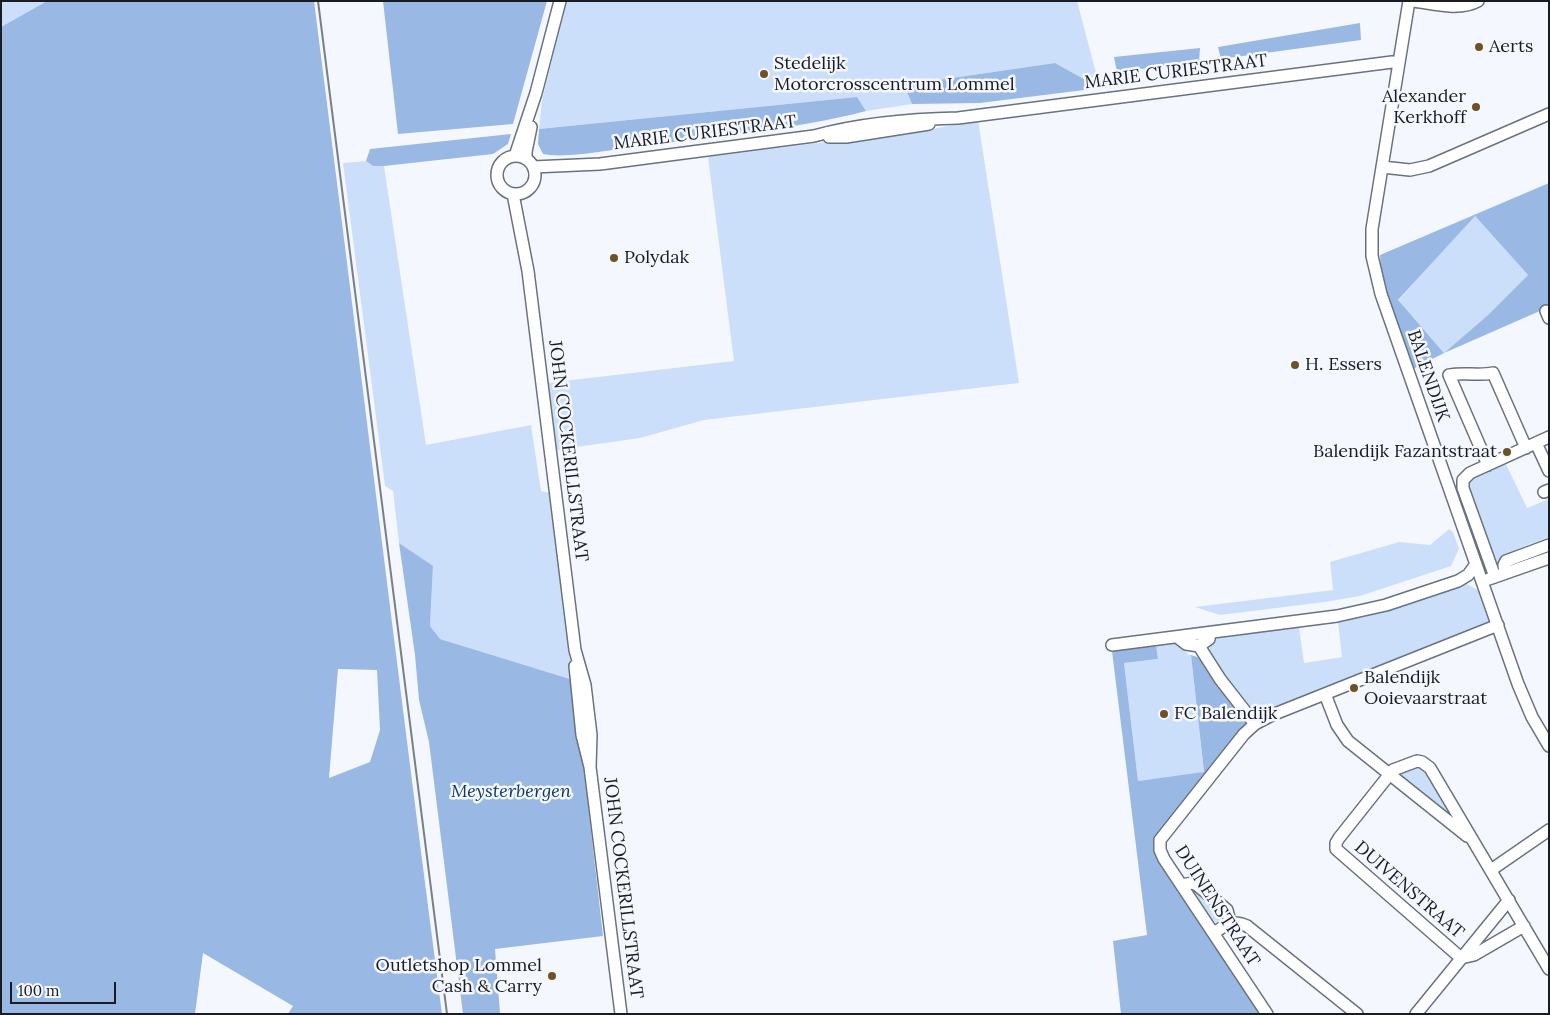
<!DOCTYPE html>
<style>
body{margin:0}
#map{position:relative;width:1550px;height:1015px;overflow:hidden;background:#f4f8fe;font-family:Lora,serif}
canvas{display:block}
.frame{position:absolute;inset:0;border:2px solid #191c22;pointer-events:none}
.scale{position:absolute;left:10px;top:982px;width:106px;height:22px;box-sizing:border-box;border:2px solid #191c22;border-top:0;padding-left:6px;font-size:15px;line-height:18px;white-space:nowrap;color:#191c22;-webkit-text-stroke:4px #f4f8fe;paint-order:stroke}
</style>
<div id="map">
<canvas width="1550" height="1015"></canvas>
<div class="frame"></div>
<div class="scale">100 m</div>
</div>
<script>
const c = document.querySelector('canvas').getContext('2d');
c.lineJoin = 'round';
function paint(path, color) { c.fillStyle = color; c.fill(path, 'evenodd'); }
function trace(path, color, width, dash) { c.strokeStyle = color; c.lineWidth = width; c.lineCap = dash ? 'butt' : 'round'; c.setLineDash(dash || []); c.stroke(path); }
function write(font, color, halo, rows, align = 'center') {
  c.font = font + ' Lora,serif'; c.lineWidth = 5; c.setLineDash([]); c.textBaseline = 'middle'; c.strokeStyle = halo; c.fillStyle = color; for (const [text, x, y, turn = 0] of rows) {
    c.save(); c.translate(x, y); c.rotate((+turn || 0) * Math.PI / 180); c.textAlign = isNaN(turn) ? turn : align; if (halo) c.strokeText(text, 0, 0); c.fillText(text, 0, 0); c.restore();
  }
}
paint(new Path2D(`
 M1,1H47L1,27Z
 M567,1H1077L1100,88L1055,63L904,85L912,104L866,111L857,97L539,129L542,100Z
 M978,120L1019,383L704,420L640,438L556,450L547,383L734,361L708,157L826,142L850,143L913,133Z
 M366,161L373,166H384L426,445L531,425L541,491L549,493L570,657V679L440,639L430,626L433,567L399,543L393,491L385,486L343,163Z
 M1474,215L1528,275L1488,315L1444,353L1398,301Z
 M1505,462L1527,508L1549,499V537C1530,545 1506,548 1498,570L1495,566L1467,487V482L1470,478Z
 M1449,529L1453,532L1459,549L1451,566L1360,596L1325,602L1220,615L1195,607L1333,590L1330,562L1399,542L1430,545Z
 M1467,584L1481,592L1490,623L1254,717L1208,654L1211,643L1220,637L1299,627L1304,663L1342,657L1338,622L1365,617Z
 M1345,609V611L1182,634V629L1194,627Z
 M1177,642L1189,655H1191L1204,773L1138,781L1124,663L1158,659L1156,645Z
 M1412,766H1423L1457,821L1401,776L1402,772Z
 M1193,887L1221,911L1224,916L1221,921L1215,922L1211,920L1191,890Z`), '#ccdffa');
paint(new Path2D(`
 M47,1H314C357,339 398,676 442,1014H288L293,1006L203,953L195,1014H1V27ZM338,669L377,670L380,730L370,762L329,778Z
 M383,1H547L513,124L398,134Z
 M1360,23L1361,40L1221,59L1218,47Z
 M1200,48L1199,62L1117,72L1114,57Z
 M1055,63L1100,88L980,103L912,104L904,85Z
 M857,97L866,111C793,130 716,136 641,146C616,149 566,159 543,154L538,144L539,129Z
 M511,134L508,144L493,154L384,166H373L366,161L370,149Z
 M1549,183V307L1444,353L1413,369L1381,275L1380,255ZM1475,216L1528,275L1488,315L1444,353L1398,300Z
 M399,543L433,566L430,626L440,639L570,679L578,739L584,769L603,936L495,949L500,1013L497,1014H463L429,742L419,700L415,655Z
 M1156,645L1158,659L1124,663L1138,781L1204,772L1191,655L1200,658L1248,720L1207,775L1157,839L1264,1014H1121L1113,941L1147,935L1112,651Z`), '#99b8e4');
const minor = new Path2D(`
 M1409,1L1372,229V256L1381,294L1518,684L1532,717L1549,746
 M1414,1C1434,4 1460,11 1478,1
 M829,137H846L929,124
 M515,156L536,93L560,1
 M497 175a19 19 0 1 1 38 0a19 19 0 1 1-38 0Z
 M526,159V152L531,127
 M533,167L600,164L814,136C861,123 910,119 958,118L1392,62L1399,63
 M1382,167L1410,170L1429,166L1549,114
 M513,194L528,271L575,650L585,685L591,735L590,767
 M1546,311L1549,318
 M1536,443L1549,471
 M1488,465L1449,375C1464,372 1478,376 1493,373L1526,448
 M1544,492L1549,490
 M1505,573L1504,565L1506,561L1549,545
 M1495,577L1463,488V480L1470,473L1549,437
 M1489,579L1549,558
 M1177,637L1186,644L1199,646L1209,639L1210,633
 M1112,645L1337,616L1386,605L1458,581L1468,575L1476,564
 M1199,646L1220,679L1255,724
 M575,666L582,735L590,767L621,1014
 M1325,694L1337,725L1348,741L1467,836
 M1491,870L1549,830
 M1182,885L1192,883L1197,885L1227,910L1230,922
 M1214,933C1225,925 1233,919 1247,926L1357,1014
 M1461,958L1336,849V843L1339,838L1393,770L1417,761L1422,762L1430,768L1549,969
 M1461,958L1474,955L1524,926
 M1267,1014L1164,859L1160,850V840L1244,734L1255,724L1272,715L1498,625
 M1416,1014L1509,900`);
trace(minor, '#69727e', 14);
trace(minor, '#fff', 11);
trace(new Path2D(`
 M318,1L447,1014`), '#7c8086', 2);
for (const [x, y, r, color] of [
 [1479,47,5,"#6e5225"],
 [764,74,5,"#6e5225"],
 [1476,107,5,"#6e5225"],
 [614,258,5,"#6e5225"],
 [1295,365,5,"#6e5225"],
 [1507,452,5,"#6e5225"],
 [1354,688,5,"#6e5225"],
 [1164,714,5,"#6e5225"],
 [552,976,5,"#6e5225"]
]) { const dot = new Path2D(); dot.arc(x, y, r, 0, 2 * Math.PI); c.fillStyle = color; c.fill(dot); trace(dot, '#f4f8fe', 2); }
write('18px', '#191c22', '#f4f8fe', [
 ["Aerts",1489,47],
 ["Stedelijk",774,64],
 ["Motorcrosscentrum Lommel",774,85],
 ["Alexander",1466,97,"right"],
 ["Kerkhoff",1466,118,"right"],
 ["Polydak",624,258],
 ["H. Essers",1305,365],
 ["Balendijk Fazantstraat",1497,452,"right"],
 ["Balendijk",1364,678],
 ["Ooievaarstraat",1364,699],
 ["FC Balendijk",1174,714],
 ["Outletshop Lommel",542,966,"right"],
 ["Cash & Carry",542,987,"right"]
], 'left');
write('18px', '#191c22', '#f4f8fe', [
 ["MARIE CURIESTRAAT",1176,72,-7],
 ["MARIE CURIESTRAAT",705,133,-7],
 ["BALENDIJK",1428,376,71],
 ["JOHN COCKERILLSTRAAT",568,451,83],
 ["JOHN COCKERILLSTRAAT",623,888,83],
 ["DUIVENSTRAAT",1409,890,41],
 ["DUINENSTRAAT",1217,906,57]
]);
write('italic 18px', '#10376c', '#f4f8fe', [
 ["Meysterbergen",511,792]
]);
</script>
